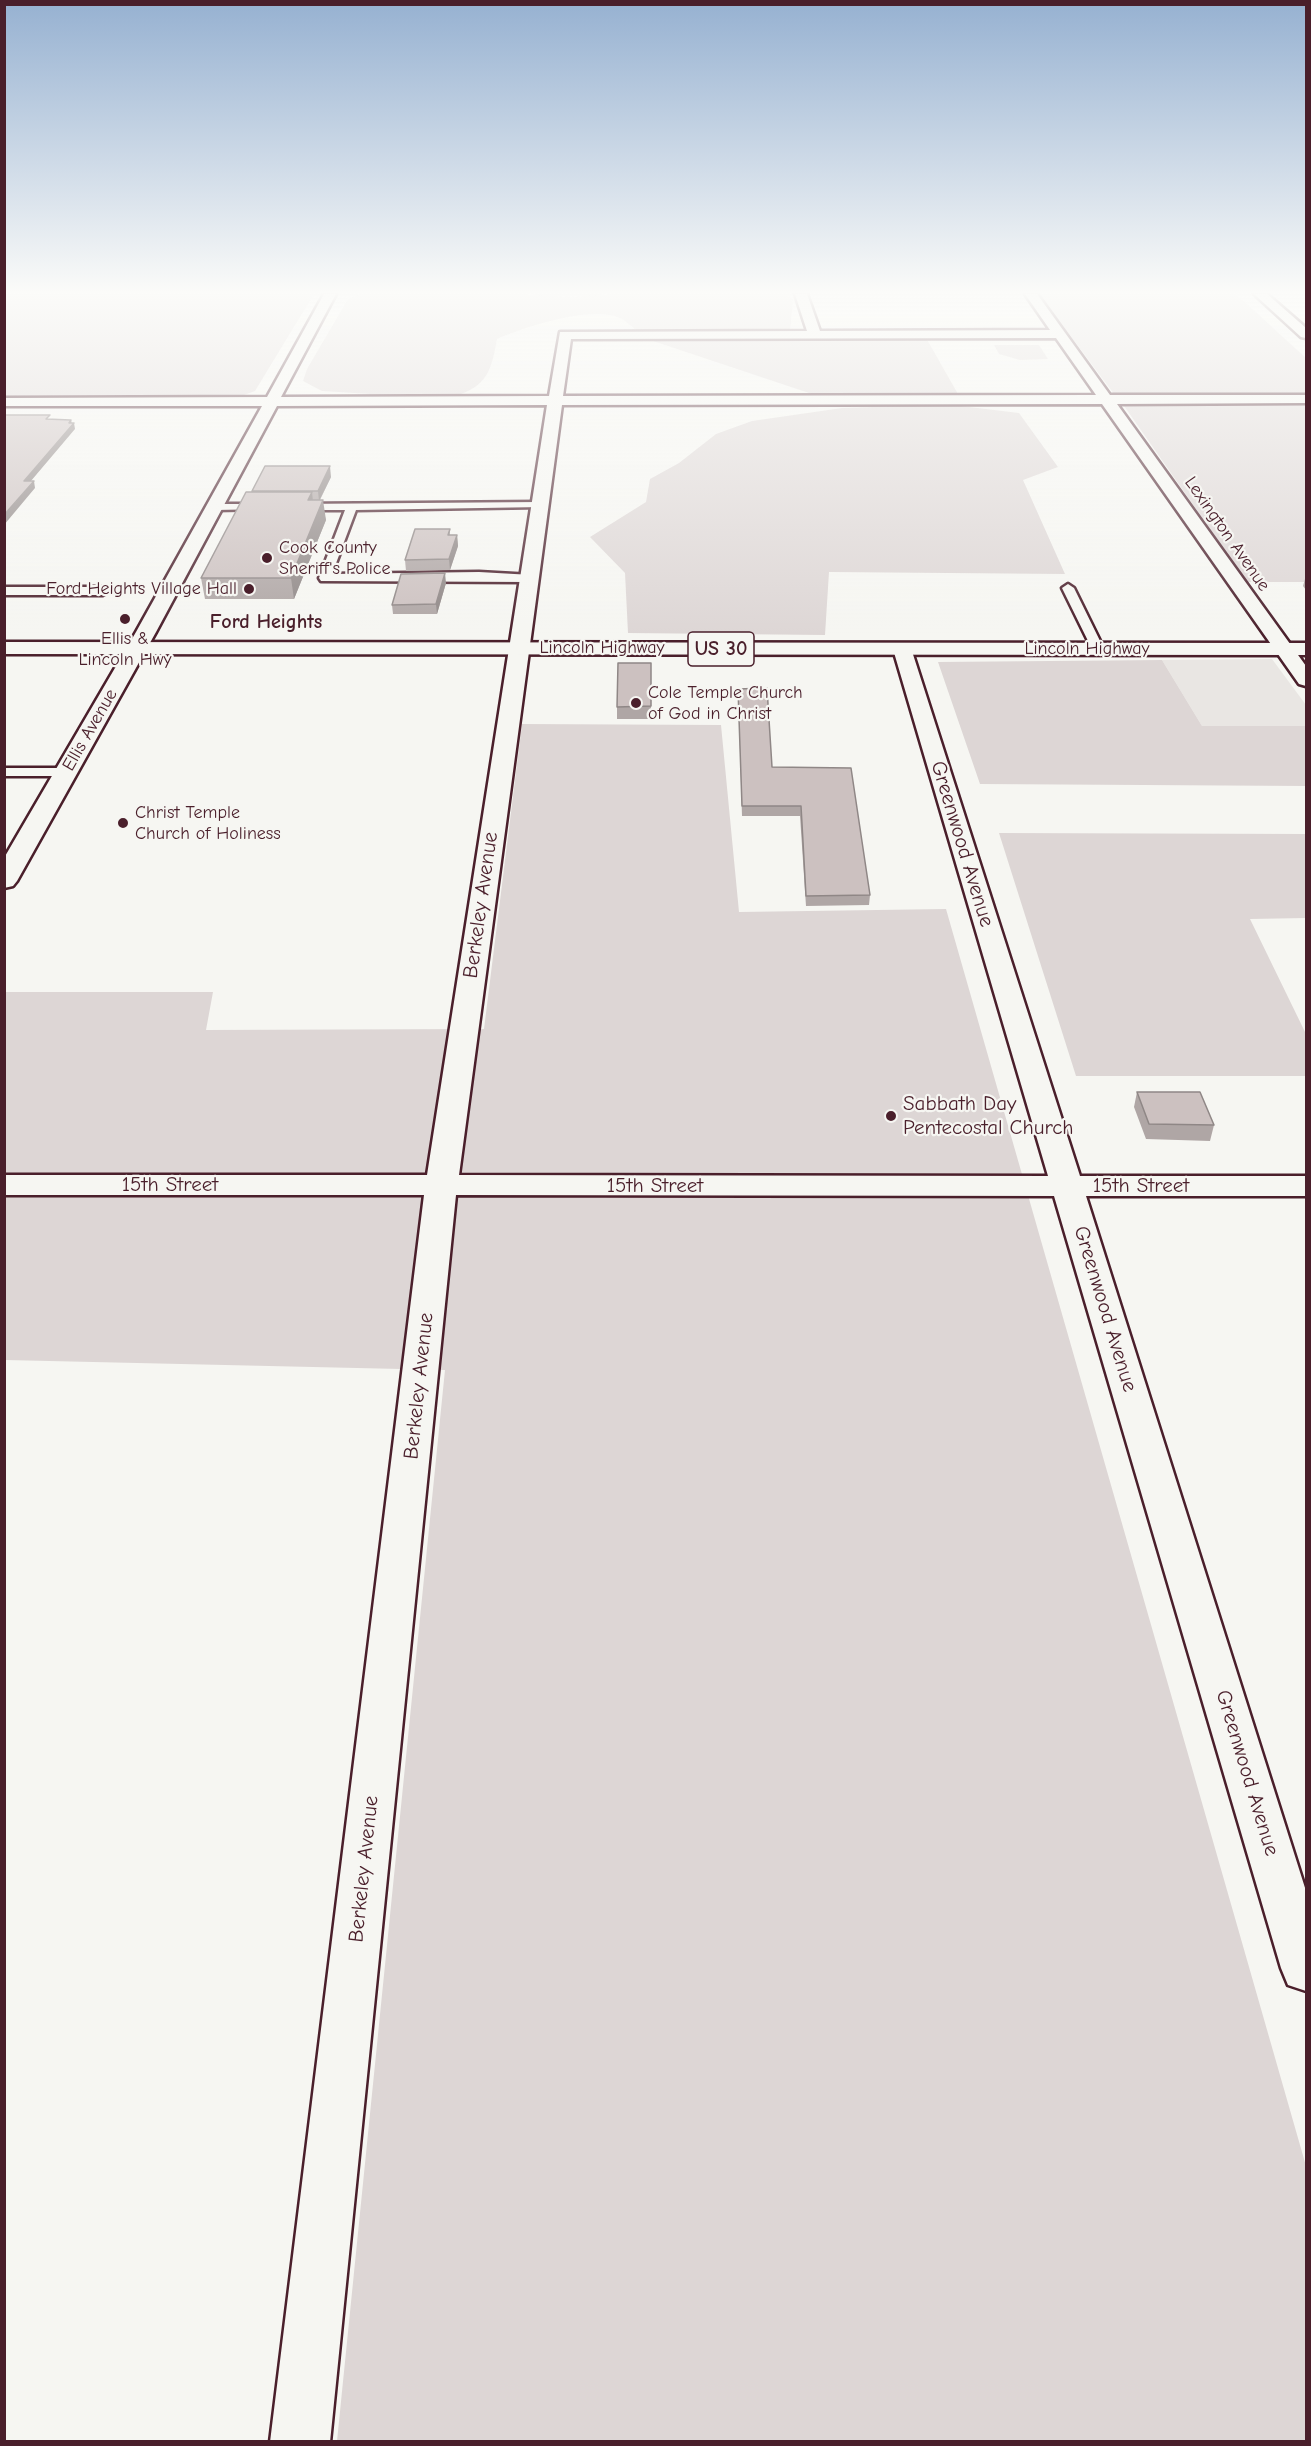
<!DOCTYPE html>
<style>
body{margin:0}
#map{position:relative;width:1311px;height:2446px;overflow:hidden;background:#f6f6f2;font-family:"Comic Neue",sans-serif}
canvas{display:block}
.frame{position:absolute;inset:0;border:6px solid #4a1f2b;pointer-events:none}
</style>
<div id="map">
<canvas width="1311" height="2446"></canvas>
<div class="frame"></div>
</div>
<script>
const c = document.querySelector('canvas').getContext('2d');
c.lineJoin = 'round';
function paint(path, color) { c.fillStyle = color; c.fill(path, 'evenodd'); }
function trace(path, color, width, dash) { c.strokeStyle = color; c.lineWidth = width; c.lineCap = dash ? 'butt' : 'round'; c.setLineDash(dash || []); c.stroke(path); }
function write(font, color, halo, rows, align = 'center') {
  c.font = font + ' "Comic Neue",sans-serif'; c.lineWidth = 4.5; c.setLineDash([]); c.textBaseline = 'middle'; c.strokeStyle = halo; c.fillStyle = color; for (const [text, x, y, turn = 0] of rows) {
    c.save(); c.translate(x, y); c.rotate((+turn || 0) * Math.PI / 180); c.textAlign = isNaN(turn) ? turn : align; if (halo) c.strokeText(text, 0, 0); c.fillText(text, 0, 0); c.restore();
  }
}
paint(new Path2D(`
 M1272,659L1306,705V726H1202L1162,660Z`), '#e9e6e3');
paint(new Path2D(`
 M4,294H314L255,391L244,395L5,396Z
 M360,294H523L570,297L612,294H782L793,299L790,332L637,331C632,327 627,322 622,319C594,304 525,327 497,339C492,366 489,384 461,394H370L322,391L303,381L307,369L348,299Z
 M1039,294H1236L1306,358V393L1114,394Z
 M925,336L958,394H812L641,337Z
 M994,345H1039L1048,359L1020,360L999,354Z
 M1122,403H1306V582H1247Z
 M904,406H961L1019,413L1058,467L1023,480L1065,574L829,572L825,635L628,633L625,573L590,537L646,502L650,479L679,463L716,434L752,421L842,408Z
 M1162,660L1202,726H1306V786L980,784L938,662Z
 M522,724L721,725L739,912L946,909L1306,2166V2441H337L445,1370L5,1360V992H213L206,1030L484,1029Z
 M999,833L1306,834V918L1250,919L1306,1034V1076H1076Z`), '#ddd6d5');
const service = new Path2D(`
 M539,502L543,503V507L356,510L332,574L479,572L532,575L534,578L528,582L321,581L319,578L345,510H296L291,507L296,504Z
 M265,504L269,505V509L215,510L210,507L215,504Z
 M1068,584L1074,588L1104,649L1103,652H1093L1092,649L1062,588Z
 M4,587H103L109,591L103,595H4Z
 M4,768H66L73,772L66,776H4Z`);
const minor = new Path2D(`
 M324,294H336L281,397L549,396L560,332L807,331L795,294H807L820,331L1050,330L1025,294H1037L1110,395H1306V403L1117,404L1306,666V686L1299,684L1102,404L562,405L459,1175L1048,1176L893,649L896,645H910L1080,1176H1306V1196H1086L1306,1891V1991L1288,1985L1281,1968L1054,1196L456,1195L330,2442H270L424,1195H4V1175H427L547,405L277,406L156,632L17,881L13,886L4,888V858L136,632L262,406H4V398L267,397ZM1056,338L1096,395L563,396L571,339Z
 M1254,294H1267L1306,328V338L1301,337Z`);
const primary = new Path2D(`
 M4,642L1306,643V655L4,654Z`);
trace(service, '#4a1f2b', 5);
trace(minor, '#4a1f2b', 5);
trace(primary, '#4a1f2b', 5);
paint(service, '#f6f6f2');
paint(minor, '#f6f6f2');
paint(primary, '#f6f6f2');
paint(new Path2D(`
 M331,477L320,500L326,520L294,599H205L201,578L252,492V491Z
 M450,529V535H457L458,546L450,570L406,571L405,560Z
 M1306,575V590L1303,586Z
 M446,583L437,614H393L392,605Z
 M651,663V719H617V707Z
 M738,689L772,767L870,895L869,905L806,906L800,816H742Z
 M1137,1092L1214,1125L1210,1141L1146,1139L1134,1107Z`), '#afa6a5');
paint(new Path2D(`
 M71,420L72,424L74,423L75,429L25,488L24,481Z
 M330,466L331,477L319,501L318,491Z
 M34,481L35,488L4,525V515Z
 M312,492L314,511L308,500Z
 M323,500L326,520L294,599L291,578Z
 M457,535L458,546L450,570L449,559Z
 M445,573L446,583L437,614L436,604Z`), '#8f8786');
const building = new Path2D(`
 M4,415H50L46,419L71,420L69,423H74L24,481H34L4,515Z
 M265,466H330L318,491H252Z
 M246,492H312L308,500H323L291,578H201Z
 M415,529H450L448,535H457L449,559L405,560Z
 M445,573L436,604L392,605L401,574Z
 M618,663H651V706L617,707Z
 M767,688L772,767L851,768L870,895L806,896L801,806H742L738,689Z
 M1137,1092H1200L1214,1125L1149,1124Z`);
paint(building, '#ccc1c0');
trace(building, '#8f8786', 1.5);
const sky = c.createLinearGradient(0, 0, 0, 636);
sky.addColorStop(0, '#96b1d1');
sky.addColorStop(0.46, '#fbfbf9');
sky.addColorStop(1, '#fbfbf900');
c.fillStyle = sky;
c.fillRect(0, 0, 1311, 636);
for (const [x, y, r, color] of [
 [267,558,6,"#4a1f2b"],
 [249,589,6,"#4a1f2b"],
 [125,619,6,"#4a1f2b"],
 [636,703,6,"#4a1f2b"],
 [123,823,6,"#4a1f2b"],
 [891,1116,6,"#4a1f2b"]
]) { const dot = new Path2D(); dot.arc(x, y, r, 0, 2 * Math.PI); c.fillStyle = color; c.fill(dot); trace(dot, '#f6f6f2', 2); }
write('18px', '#4a1f2b', '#f6f6f2', [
 ["Lexington Avenue",1227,534,55],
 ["Lincoln Highway",602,648],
 ["Lincoln Highway",1087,649],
 ["Ellis Avenue",90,730,-60]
]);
write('18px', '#4a1f2b', '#f6f6f2', [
 ["Cook County",279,548],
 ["Sheriff's Police",279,569],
 ["Ford Heights Village Hall",237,589,"right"],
 ["Ellis &",125,639,"center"],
 ["Lincoln Hwy",125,660,"center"],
 ["Cole Temple Church",648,693],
 ["of God in Christ",648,714],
 ["Christ Temple",135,813],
 ["Church of Holiness",135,834]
], 'left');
write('bold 20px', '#4a1f2b', '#f6f6f2', [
 ["Ford Heights",266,622]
]);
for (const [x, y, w] of [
 [721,649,66]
]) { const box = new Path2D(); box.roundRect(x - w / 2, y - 17, w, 34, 4.5); c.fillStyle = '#f6f6f2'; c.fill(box); trace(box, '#4a1f2b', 1.5); }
write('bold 20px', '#4a1f2b', null, [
 ["US 30",721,649]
]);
write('21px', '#4a1f2b', '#f6f6f2', [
 ["Greenwood Avenue",962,844,73],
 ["Berkeley Avenue",481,905,-82],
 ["15th Street",170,1185],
 ["15th Street",655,1186],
 ["15th Street",1141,1186],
 ["Greenwood Avenue",1105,1309,73],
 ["Berkeley Avenue",419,1386,-84],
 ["Greenwood Avenue",1247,1773,73],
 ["Berkeley Avenue",364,1869,-84]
]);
write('21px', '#4a1f2b', '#f6f6f2', [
 ["Sabbath Day",903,1104],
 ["Pentecostal Church",903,1128]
], 'left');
</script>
